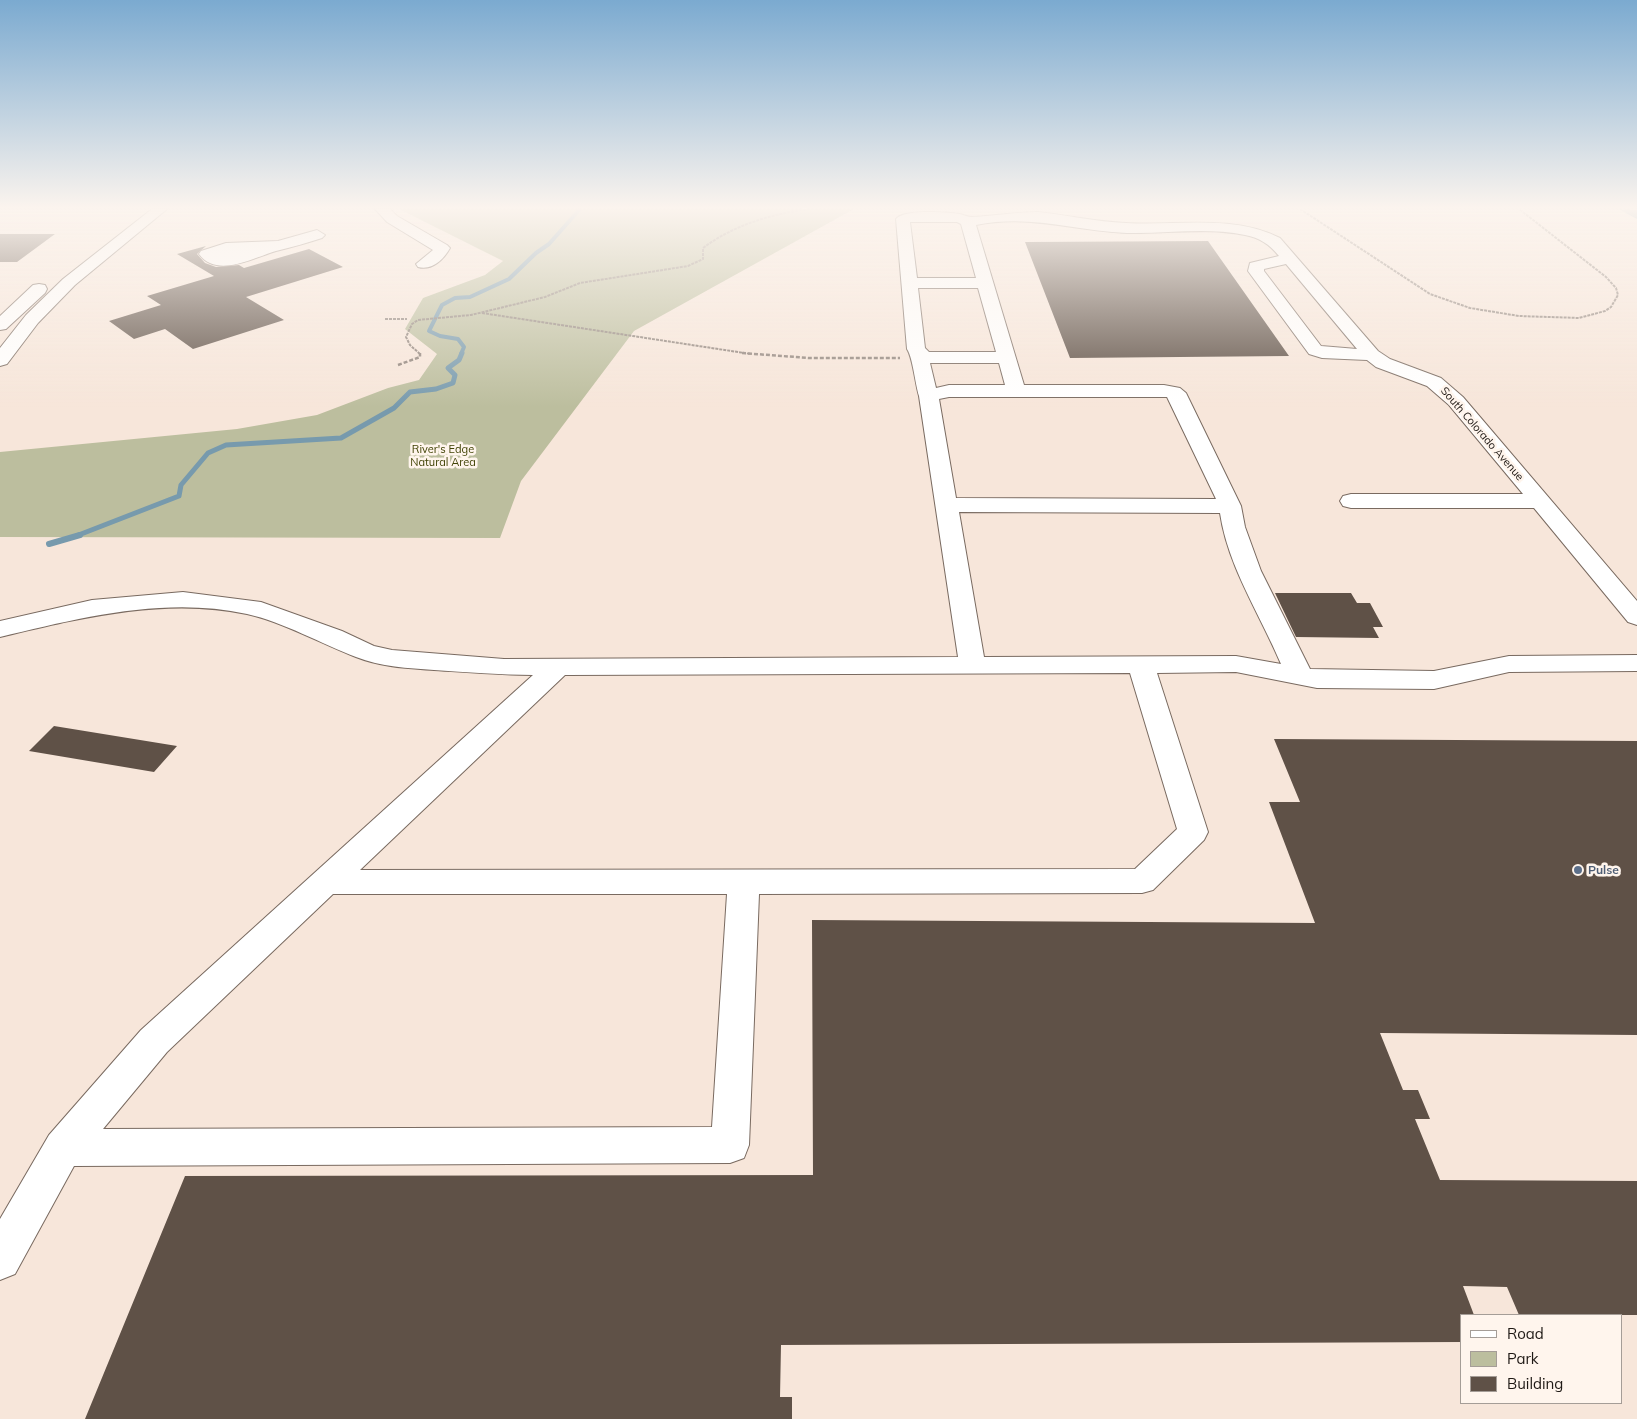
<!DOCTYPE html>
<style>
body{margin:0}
#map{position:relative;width:1637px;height:1419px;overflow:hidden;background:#f7e6da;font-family:Mulish,sans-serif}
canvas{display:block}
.legend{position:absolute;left:1460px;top:1314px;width:162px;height:90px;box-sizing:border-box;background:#fff5ed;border:1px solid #a59d97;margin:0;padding:6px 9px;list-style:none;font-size:15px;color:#1f1915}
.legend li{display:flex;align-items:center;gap:10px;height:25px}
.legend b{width:25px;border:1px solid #a59d97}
</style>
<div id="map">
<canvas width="1637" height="1419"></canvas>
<ul class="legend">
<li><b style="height:6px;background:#fff"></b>Road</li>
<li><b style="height:14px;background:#bcbe9e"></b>Park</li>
<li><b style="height:14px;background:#5f5147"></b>Building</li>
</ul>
</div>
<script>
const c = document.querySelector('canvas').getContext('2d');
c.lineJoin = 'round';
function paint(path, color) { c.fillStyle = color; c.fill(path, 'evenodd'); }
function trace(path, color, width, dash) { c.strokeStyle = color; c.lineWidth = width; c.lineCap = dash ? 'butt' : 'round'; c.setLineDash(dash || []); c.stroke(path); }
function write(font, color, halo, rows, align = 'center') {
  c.font = font + ' Mulish,sans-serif'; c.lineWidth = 5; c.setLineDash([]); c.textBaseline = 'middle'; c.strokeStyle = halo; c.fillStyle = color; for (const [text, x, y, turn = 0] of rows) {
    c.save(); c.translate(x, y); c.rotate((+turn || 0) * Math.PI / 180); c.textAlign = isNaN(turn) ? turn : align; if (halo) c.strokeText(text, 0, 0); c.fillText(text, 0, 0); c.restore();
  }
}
paint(new Path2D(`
 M399,209H854L634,331L521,481L500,538L0,537V452L237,429L317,415L388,388L419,380L437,354L405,329L423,298L485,275L503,261Z`), '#bcbe9e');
trace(new Path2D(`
 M461,354L464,347L458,339L440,336L429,331L442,305L455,298L470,297L509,279L536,253L549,244L580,209`), '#779aad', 4);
trace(new Path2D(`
 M76,536L179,496L181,485L208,453L226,445L341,438L394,408L410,392L436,389L453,383L455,375L448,368L459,360L462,353`), '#779aad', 5);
trace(new Path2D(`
 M49,544L80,535`), '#779aad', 6);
paint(new Path2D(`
 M1618,209L1637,210V219Z`), '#779aad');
paint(new Path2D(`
 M0,234H55L17,262H0Z
 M1208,241L1289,356L1070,358L1025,242Z
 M206,246L197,254L205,263L216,267L239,265L244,268L309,249L343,267L246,297L284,320L193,349L165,329L134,339L109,321L161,305L147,296L214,276L177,254Z
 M1275,593H1351L1357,603H1370L1383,627H1373L1379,638L1296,637Z
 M54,726L177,746L154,772L29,751Z
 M1274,739L1637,741V1035L1380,1033L1403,1090H1418L1430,1119H1415L1440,1180L1637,1181V1315H1519L1507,1287L1463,1286L1474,1315H1461V1342L781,1345L780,1397H792V1419H85L185,1176L813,1175L812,920L1315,923L1269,802H1300Z`), '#5f5147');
const minor = new Path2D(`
 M375,209H390L397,216L447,245L450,248C444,259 432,271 418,267L416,264L433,250L387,222Z
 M1038,212C1067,215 1096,222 1126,223C1177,226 1232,214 1280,238L1378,351L1390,359L1441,378L1463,397L1637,601V625L1628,622L1534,508H1351L1343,506L1340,501L1343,496L1351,494H1523L1449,405L1427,386L1376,367L1367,360L1322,358L1309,354L1248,271L1250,263L1279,256C1269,244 1260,238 1245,235C1206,227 1166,234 1127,233C1073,231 1032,214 976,225L1024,385H1164L1180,388L1186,393L1241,506L1245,527L1261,571L1310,669L1434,671L1509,656L1637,655V671L1509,672L1434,689L1317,688L1236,672L1157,673L1208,832L1204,840L1153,890L1142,893L759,894L749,1145L744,1158L730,1163L74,1166L15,1274L0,1280V1219L49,1135L141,1030L533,675C500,675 467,672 434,670C408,668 381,667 356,657C322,644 283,622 247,614C165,596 80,618 0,637V621L92,600L183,592L261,602L342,631L374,646L392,650L504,659L958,657L919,396C915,383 913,358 907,349L896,219C903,209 948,212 960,214C964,215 968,217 972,217C994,216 1015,212 1038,212ZM910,222H957L961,224L976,278H917ZM1286,264L1357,349L1321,346L1264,271V269ZM918,288H978L996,352H929L925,348ZM930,363H999L1005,385H949L936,388ZM949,397H1167L1216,499L956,498L939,399ZM959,512L1220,513C1228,567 1260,614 1281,664L1236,656L984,657ZM1130,673L1177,829L1135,869L360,870L565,675ZM333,894H727L712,1127L103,1129L167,1052Z
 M317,230L325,235L322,238C307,243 292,247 276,251C255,257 217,279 199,254L201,251L226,243L278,241Z`);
const major = new Path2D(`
 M152,209H167L75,285L38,323L7,364L0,366V348L26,315L63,279Z
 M39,284L45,285L47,289L45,293L6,329L0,330V316L33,285Z`);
trace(minor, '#796a60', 2);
trace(major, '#796a60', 2);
trace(new Path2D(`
 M1300,209L1430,294L1470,308L1519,316L1579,318L1605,311L1611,307L1618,295L1616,288L1606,277L1519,209
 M482,313L751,354
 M385,319H407
 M420,354L410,345L406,337L412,324L418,320L471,315L545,297L580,283L688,266L703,259V248C734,225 769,215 807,209`), '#90847c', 2, [3, 1]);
trace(new Path2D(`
 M742,353L809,358H900
 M398,365L420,357V353`), '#90847c', 2.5, [4, 2]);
paint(minor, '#fff');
paint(major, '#fff');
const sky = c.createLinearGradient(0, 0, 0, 407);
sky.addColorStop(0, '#7baad0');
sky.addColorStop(0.51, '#fbf4ee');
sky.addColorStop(1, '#fbf4ee00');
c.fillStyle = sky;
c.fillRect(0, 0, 1637, 407);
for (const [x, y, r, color] of [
 [1578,870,5,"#5c6f8a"]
]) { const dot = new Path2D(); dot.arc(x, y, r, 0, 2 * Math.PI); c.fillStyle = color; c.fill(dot); trace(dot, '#fff5ed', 2); }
write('11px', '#1f1915', '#fff5ed', [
 ["South Colorado Avenue",1482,434,49]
]);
write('11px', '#414305', '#fff5ed', [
 ["River's Edge",443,450],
 ["Natural Area",443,463]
]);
write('bold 12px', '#4e5e75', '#fff5ed', [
 ["Pulse",1588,870]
], 'left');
</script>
